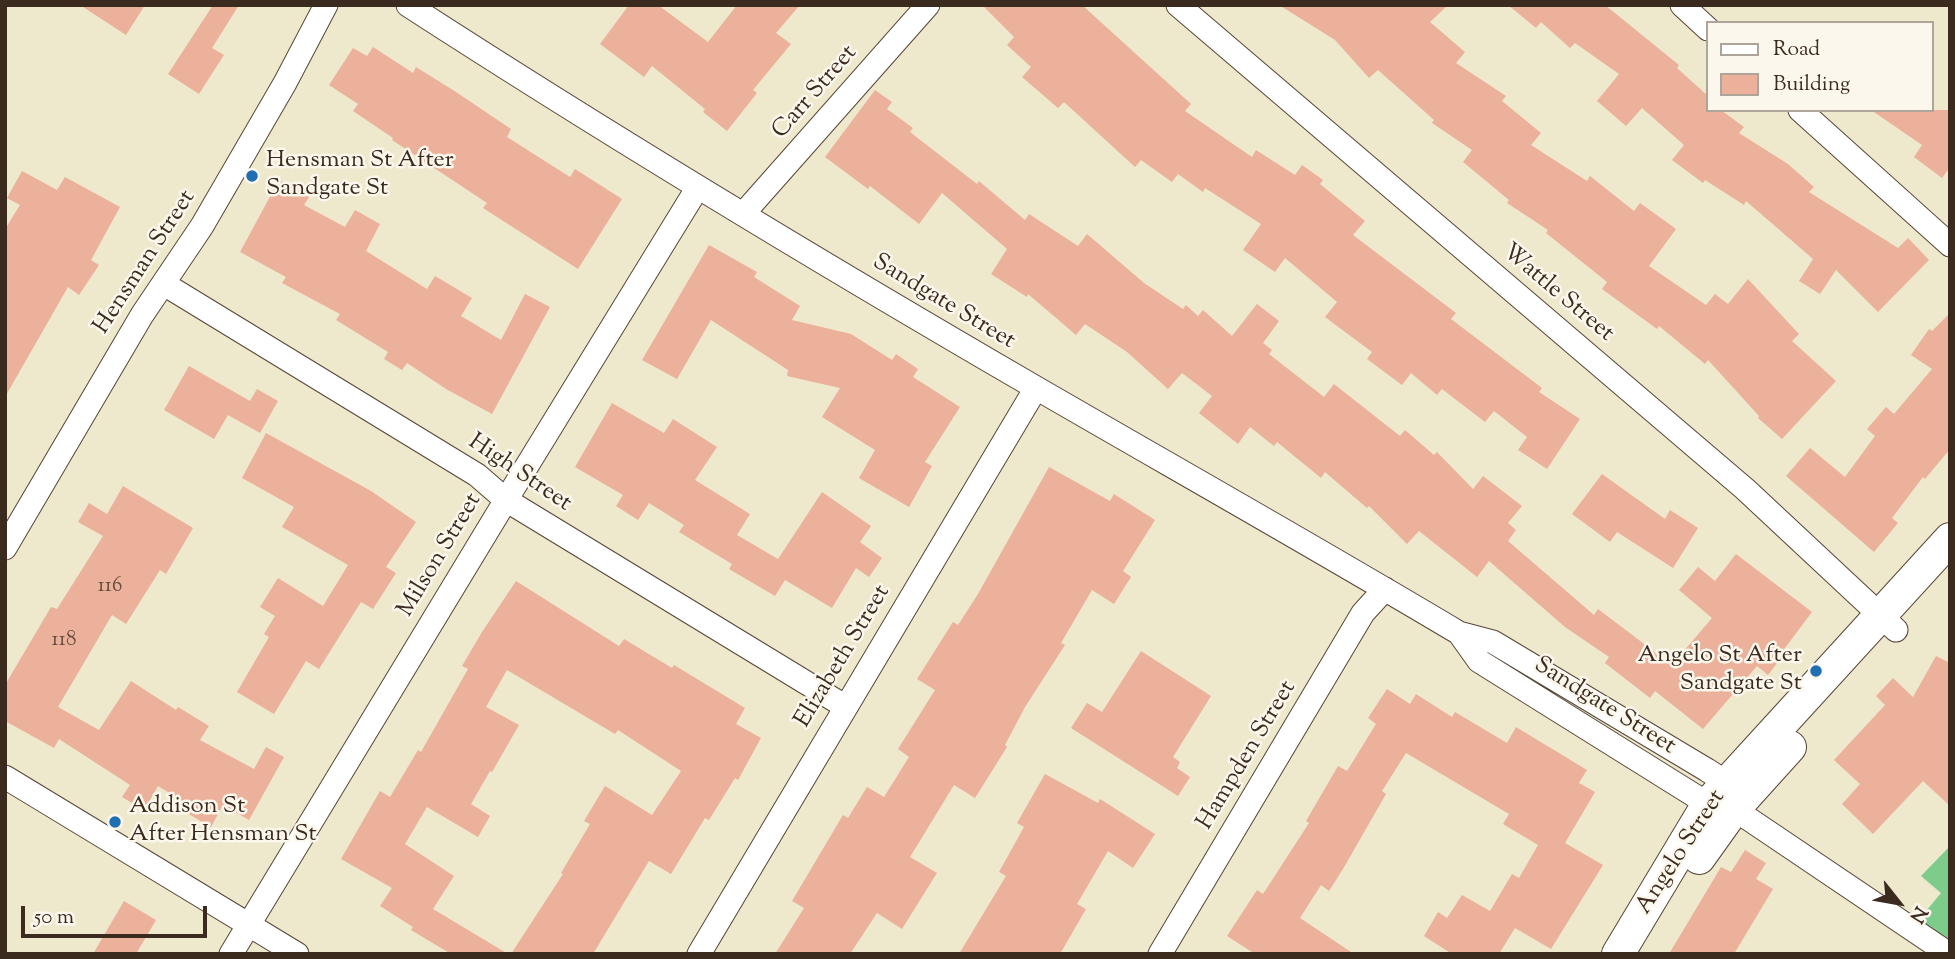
<!DOCTYPE html>
<style>
body{margin:0}
#map{position:relative;width:1955px;height:959px;overflow:hidden;background:#eee8cd;font-family:"Sorts Mill Goudy",serif}
canvas{display:block}
.frame{position:absolute;inset:0;border:7px solid #3b2a1e;pointer-events:none}
.legend{position:absolute;left:1706px;top:21px;width:228px;height:91px;box-sizing:border-box;background:#fbf7ec;border:2px solid #aea59a;margin:0;padding:9px 12px;list-style:none;font-size:21px;color:#3b2a1e}
.legend li{display:flex;align-items:center;gap:14px;height:35px}
.legend b{width:35px;border:2px solid #aea59a}
.north{position:absolute;left:1864px;top:868px;width:70px;height:70px;-webkit-text-stroke:5px #fbf7ec;paint-order:stroke;rotate:121deg;font-size:19px;font-weight:700;line-height:28px;text-align:center;color:#3b2a1e}
.north::after{content:'';display:block;margin:auto;width:24px;height:32px;background:#3b2a1e;clip-path:polygon(50% 0,100% 100%,50% 72%,0 100%)}
.scale{position:absolute;left:21px;top:906px;width:186px;height:32px;box-sizing:border-box;border:4px solid #3b2a1e;border-top:0;padding-left:9px;font-size:21px;line-height:24px;white-space:nowrap;color:#3b2a1e;-webkit-text-stroke:5px #fbf7ec;paint-order:stroke}
</style>
<div id="map">
<canvas width="1955" height="959"></canvas>
<div class="frame"></div>
<ul class="legend">
<li><b style="height:9px;background:#fff"></b>Road</li>
<li><b style="height:19px;background:#ecb19a"></b>Building</li>
</ul>
<div class="north">N</div>
<div class="scale">50 m</div>
</div>
<script>
const c = document.querySelector('canvas').getContext('2d');
c.lineJoin = 'round';
function paint(path, color) { c.fillStyle = color; c.fill(path, 'evenodd'); }
function trace(path, color, width, dash) { c.strokeStyle = color; c.lineWidth = width; c.lineCap = dash ? 'butt' : 'round'; c.setLineDash(dash || []); c.stroke(path); }
function write(font, color, halo, rows, align = 'center') {
  c.font = font + ' "Sorts Mill Goudy",serif'; c.lineWidth = 5; c.setLineDash([]); c.textBaseline = 'middle'; c.strokeStyle = halo; c.fillStyle = color; for (const [text, x, y, turn = 0] of rows) {
    c.save(); c.translate(x, y); c.rotate((+turn || 0) * Math.PI / 180); c.textAlign = isNaN(turn) ? turn : align; if (halo) c.strokeText(text, 0, 0); c.fillText(text, 0, 0); c.restore();
  }
}
paint(new Path2D(`
 M1950,846V944L1916,923L1941,893L1921,876Z`), '#7dcc8c');
paint(new Path2D(`
 M80,5H145L126,35Z
 M213,5H239L212,48L224,55L199,94L168,74Z
 M629,5H658L708,42L737,5H800L776,33L791,44L753,90L757,93L727,131L703,112L705,109L652,66L644,77L600,44Z
 M982,5H1082L1191,104L1185,111L1252,157L1256,150L1295,175L1302,165L1323,180L1320,184L1365,221L1353,235L1456,313L1451,319L1542,388L1539,392L1580,419L1547,469L1518,450L1527,437L1494,411L1485,422L1442,389L1437,395L1411,373L1402,385L1367,359L1372,352L1325,317L1337,302L1285,258L1275,272L1243,250L1261,224L1205,188L1203,192L1178,174L1172,182L1141,160L1135,167L1064,102L1058,108L1022,77L1031,67L1007,45L1014,37Z
 M1279,5H1448L1430,22L1465,52L1456,63L1506,96L1502,101L1541,133L1531,145L1587,181L1590,176L1634,211L1640,203L1676,229L1649,266L1706,305L1715,294L1728,304L1748,279L1799,334L1792,341L1836,381L1782,439L1758,418L1759,416L1708,360L1705,364L1659,326L1657,329L1602,289L1607,282L1546,233L1548,230L1507,203L1509,200L1463,162L1472,150L1432,123L1434,120L1378,70L1369,78L1335,40Z
 M1508,5H1605L1679,65L1677,68L1708,96V110H1721L1744,127L1739,133L1788,164L1814,187L1809,192L1898,248L1908,238L1929,260L1878,312L1836,270L1820,294L1799,281L1813,259L1746,201L1744,205L1705,180L1703,183L1672,160L1684,145L1642,108L1626,126L1597,101L1619,74L1575,43L1570,48L1541,22L1536,28Z
 M373,47L413,73L416,67L456,92L511,129L507,137L570,177L575,169L622,199L578,269L483,208L487,203L392,140L393,138L353,111L358,104L329,85L353,48L367,56Z
 M875,90L892,102L887,109L913,128L910,132L977,184L979,181L1025,220L1029,214L1078,246L1087,234L1144,283L1183,309L1186,305L1198,316L1203,310L1232,336L1257,304L1279,321L1263,343L1272,350L1269,354L1324,397L1334,384L1400,436L1405,430L1434,455L1437,452L1473,489L1483,476L1522,506L1508,523L1516,530L1508,541L1594,615L1598,609L1672,665L1712,618L1679,590L1698,567L1715,581L1736,554L1812,612L1779,656L1781,658L1768,675L1757,666L1703,729L1655,691L1650,698L1605,663L1609,657L1565,627L1489,561L1477,577L1419,531L1407,544L1369,506L1367,508L1325,472L1321,478L1277,442L1274,446L1250,427L1238,444L1199,413L1212,396L1182,373L1168,389L1127,352L1085,324L1076,335L1028,294L1027,297L991,274L1007,249L942,193L919,224L870,186L868,189L825,157Z
 M1871,110H1950V167L1942,178L1914,157L1922,145Z
 M22,171L57,190L65,177L120,207L91,260L99,265L79,295L68,287L5,397V229L20,205L7,198Z
 M279,180L309,197L304,205L345,227L355,210L380,224L366,251L427,289L435,276L472,298L461,316L501,340L525,294L550,307L492,414L446,389L407,363L402,370L384,359L388,352L336,320L340,314L282,283L286,277L240,252Z
 M709,245L757,272L754,277L800,306L792,320L851,334L892,360L896,354L918,369L913,377L960,407L925,462L932,466L909,507L859,478L875,450L822,417L840,388L787,376L788,370L711,320L677,379L642,360Z
 M1950,313V449L1925,479L1923,477L1892,518L1898,523L1874,552L1786,476L1810,448L1845,477L1875,436L1867,429L1886,407L1894,414L1932,369L1911,355L1929,329L1932,331Z
 M189,366L250,401L257,389L278,401L260,433L228,415L214,439L164,410Z
 M612,403L664,433L673,419L717,447L695,480L750,514L737,535L778,559L822,492L871,526L860,542L882,558L869,577L856,568L832,608L785,580L775,596L729,569L732,564L679,532L684,525L649,503L638,520L616,506L623,495L575,467Z
 M266,433L371,491L416,522L386,567L396,573L373,609L361,602L319,669L306,661L274,714L237,692L269,637L264,634L275,616L260,607L278,578L323,606L348,565L282,527L294,507L242,478Z
 M1049,467L1110,501L1114,494L1155,520L1123,571L1131,577L1114,604L1092,590L1061,643L1065,645L1025,707L1005,745L1007,747L975,798L954,785L910,857L937,873L902,929L877,913L850,954H775L804,908L792,901L843,815L848,818L867,787L884,797L909,757L898,749L935,690L917,679L953,622L958,625L978,594Z
 M1602,474L1665,519L1670,510L1698,528L1673,568L1617,532L1610,542L1572,514Z
 M123,486L193,528L166,574L160,570L126,624L112,615L58,707L99,730L131,681L176,710L178,707L209,726L200,740L254,769L266,747L284,757L249,820L223,805L211,827L187,813L191,806L158,786L144,810L122,797L130,785L59,739L54,748L5,721V685L51,607L57,609L103,536L78,522L89,503L107,514Z
 M516,581L619,646L624,639L672,668L674,665L745,708L736,724L761,738L738,780L735,778L709,820L705,818L671,874L649,861L593,954H511L563,874L561,873L590,824L584,821L605,786L652,815L681,771L618,730L615,734L507,670L486,707L519,725L492,772L490,771L471,804L490,816L478,837L427,807L405,844L454,876L433,909L508,954H451L411,930L413,927L380,906L392,888L341,859L380,791L390,797L418,750L421,752L468,669L462,666L482,632Z
 M1141,651L1211,696L1173,757L1180,762L1177,768L1190,777L1178,796L1071,728L1087,703L1102,712Z
 M1936,656L1950,663V806L1923,781L1873,834L1842,804L1860,784L1834,760L1885,705L1876,696L1893,678L1913,697Z
 M1387,689L1410,704L1416,694L1452,717L1455,712L1507,743L1516,727L1587,770L1579,783L1595,792L1565,843L1603,865L1551,949L1515,928L1499,954H1452L1424,936L1438,912L1447,918L1462,895L1490,911L1512,874L1519,878L1538,845L1503,824L1509,814L1406,753L1382,791L1386,794L1343,869L1329,891L1321,885L1300,918L1354,954H1255L1227,936L1257,890L1263,894L1309,823L1306,821L1338,766L1347,771L1376,724L1368,718Z
 M1045,774L1098,803L1100,799L1155,834L1133,868L1108,851L1077,904L1086,909L1060,954H959L1006,876L999,872L1024,827L1017,823Z
 M1745,850L1766,863L1756,879L1773,889L1734,954H1669L1721,867L1731,872Z
 M124,901L156,920L136,954H93Z`), '#ecb19a');
const street = new Path2D(`
 M408,5C615,139 826,266 1038,389C1178,470 1320,550 1459,633L1493,642L1707,770L1727,783L1731,798
 M1178,5L1745,489L1896,630
 M1682,5L1708,29
 M1800,110L1950,245
 M743,214L928,5
 M164,284L477,475L506,500L846,707
 M5,548L142,315L202,226L285,83L326,5
 M1459,633L1479,661L1708,804L1734,809L1949,954
 M5,777L297,954
 M231,954L506,500L698,187
 M699,954L1036,388
 M1160,954L1363,613L1385,589`);
const secondary = new Path2D(`
 M1699,858L1734,809L1790,747
 M1618,954L1708,804L1950,539`);
trace(street, '#564638', 25);
trace(secondary, '#564638', 34);
trace(street, '#fff', 23);
trace(secondary, '#fff', 32);
for (const [x, y, r, color] of [
 [252,176,7,"#1f6fb2"],
 [1816,671,7,"#1f6fb2"],
 [115,822,7,"#1f6fb2"]
]) { const dot = new Path2D(); dot.arc(x, y, r, 0, 2 * Math.PI); c.fillStyle = color; c.fill(dot); trace(dot, '#fbf7ec', 2.5); }
write('21px', '#674c3d', null, [
 ["116",110,587],
 ["118",64,641]
]);
write('24px', '#3b2a1e', '#fbf7ec', [
 ["Carr Street",816,93,-49],
 ["Hensman Street",146,263,-57],
 ["Wattle Street",1557,294,40],
 ["Sandgate Street",943,303,31],
 ["High Street",519,474,34],
 ["Milson Street",441,556,-59],
 ["Elizabeth Street",844,657,-59],
 ["Sandgate Street",1604,707,32],
 ["Hampden Street",1248,756,-59],
 ["Angelo Street",1682,853,-57]
]);
write('24px', '#3b2a1e', '#fbf7ec', [
 ["Hensman St After",266,162],
 ["Sandgate St",266,190],
 ["Angelo St After",1802,657,"right"],
 ["Sandgate St",1802,685,"right"],
 ["Addison St",129,808],
 ["After Hensman St",129,836]
], 'left');
</script>
